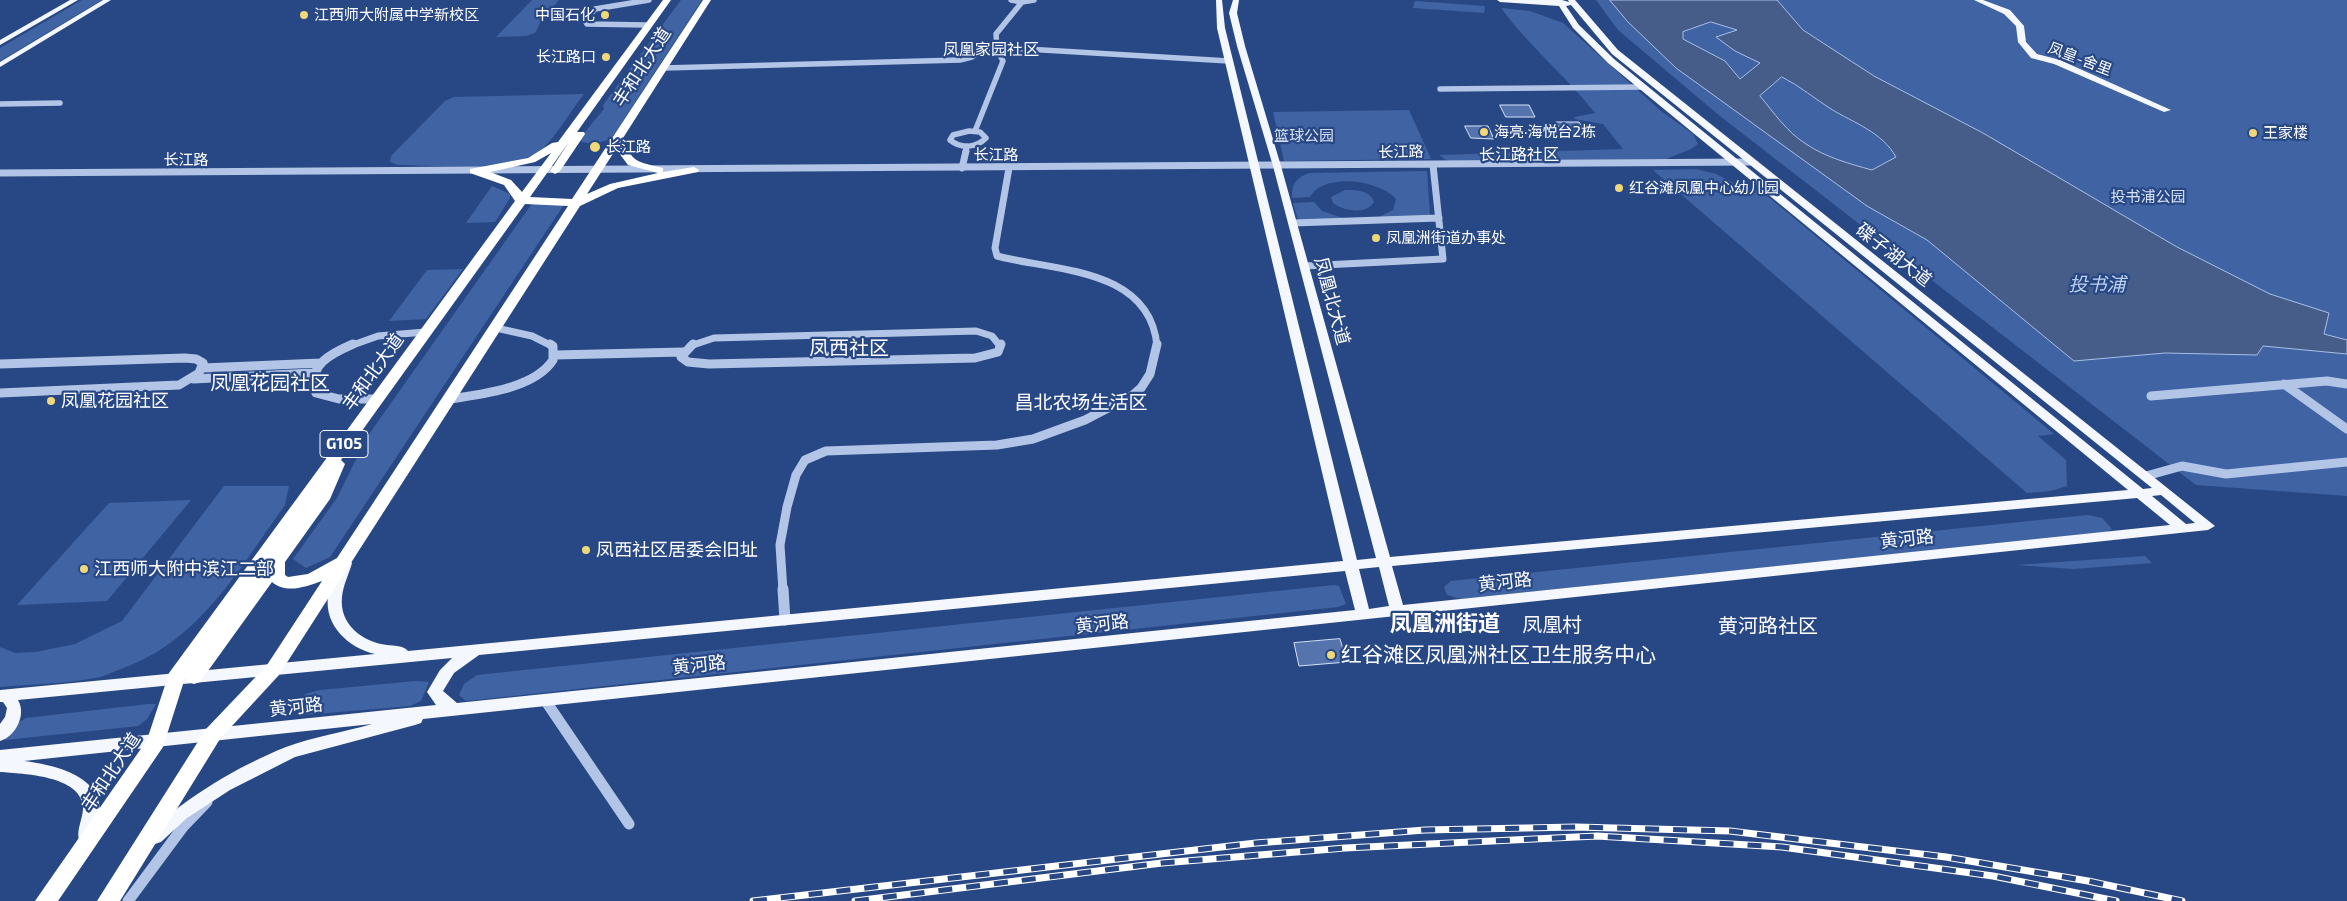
<!DOCTYPE html>
<meta charset="utf-8">
<style>
body{margin:0}
canvas{display:block;background:#284885}
</style>
<canvas width="2347" height="901"></canvas>
<script>
const c = document.querySelector('canvas').getContext('2d');
c.lineJoin = 'round';
function paint(path, color) { c.fillStyle = color; c.fill(path, 'evenodd'); }
function trace(path, color, width, dash) { c.strokeStyle = color; c.lineWidth = width; c.lineCap = dash ? 'butt' : 'round'; c.setLineDash(dash || []); c.stroke(path); }
function write(font, color, halo, rows, align = 'center') {
  c.font = font + ' "Exo 2","Noto Sans SC",sans-serif'; c.lineWidth = 4.5; c.setLineDash([]); c.textBaseline = 'middle'; c.strokeStyle = halo; c.fillStyle = color; for (const [text, x, y, turn = 0] of rows) {
    c.save(); c.translate(x, y); c.rotate((+turn || 0) * Math.PI / 180); c.textAlign = isNaN(turn) ? turn : align; if (halo) c.strokeText(text, 0, 0); c.fillText(text, 0, 0); c.restore();
  }
}
paint(new Path2D(`
 M82,0H102L0,61V48Z
 M532,0H559L553,7L556,11L541,21L535,33L526,36L496,37Z
 M681,0H702L611,139L594,144L582,142L580,138L604,109L603,105Z
 M1596,0H2347V496L2196,485L1720,116L1618,30Z
 M1415,1L1485,6L1484,13L1413,8Z
 M1501,8L1530,11L1563,23L1661,111L1693,134L1698,144L1691,149L1666,159L1449,162L1439,155L1623,149L1603,124L1574,119L1575,117L1595,113C1566,76 1529,46 1501,8Z
 M584,94C572,109 556,137 542,149C512,174 435,165 398,165L390,162L391,156L445,101L454,97Z
 M1409,110L1431,159L1284,161L1273,112Z
 M1696,169L1716,174L1747,190L1759,189L2054,434L2038,436L2066,460L2067,486L2050,491L2027,493L1653,170Z
 M1427,171L1430,216L1377,218L1393,210L1396,199C1380,180 1323,172 1310,197L1292,198C1291,183 1297,177 1310,173Z
 M492,186L510,194V198L495,222L466,223Z
 M1345,190C1356,190 1370,190 1374,202C1367,215 1343,211 1333,203L1331,197Z
 M1314,202L1322,211L1343,218L1298,220L1293,203Z
 M537,203H565L330,557L306,568L293,559L337,498L367,437L531,205Z
 M463,269L426,319L389,321L427,270Z
 M224,486H289L285,505C238,570 200,641 121,669C112,672 104,677 95,678C64,684 31,684 0,687V647L15,653L36,652L75,644L122,621Z
 M191,500L107,601L17,605L109,503Z
 M2088,515L2102,518L2112,529L2107,532L1461,599L1447,595L1444,587L1451,581Z
 M2145,556L2152,563L2073,569L2016,565Z
 M1334,585L1339,586L1346,604L1338,607L466,701L459,695L464,684L477,675Z
 M416,681L429,682L421,701L410,706L304,715L298,710L305,694L320,690Z
 M148,704H156L147,719L138,726L5,740C6,729 17,723 26,718Z`), '#4063a3');
const water = new Path2D(`
 M1610,0H1777L1803,30L1874,76L1983,133L2177,247L2270,294L2329,313L2324,334L2347,340V354L2263,346L2257,355L2165,353L2074,361L1927,240L1867,206L1676,68L1628,22ZM1711,22L1737,30L1716,37L1735,51L1760,63L1740,79L1725,61L1683,39V32ZM1782,77C1800,86 1815,99 1831,109C1854,123 1882,132 1896,157L1872,170C1850,164 1825,157 1806,144C1787,132 1774,113 1760,96Z`);
paint(water, '#465d8a');
trace(water, '#a7bfe8', 1);
const building = new Path2D(`
 M1500,105H1529L1535,117H1506Z
 M1556,122H1579L1586,134H1563Z
 M1465,126H1488L1494,139L1471,138Z
 M1340,639L1347,662L1299,666L1294,643Z`);
paint(building, '#5574ae');
trace(building, '#d6e1f6', 1);
trace(new Path2D(`
 M1011,0L1022,2L1034,0
 M647,25L587,24L585,21L595,9L649,0
 M664,68L960,60L972,57L985,49L1009,48L1229,61
 M1440,89L1643,87
 M0,104L60,103
 M969,131L980,132L986,138C976,148 961,149 950,140L953,135Z
 M975,131L1003,61L997,49L996,34L1022,2
 M965,153L967,146`), '#b3c5e7', 5.5);
trace(new Path2D(`
 M962,168L966,151
 M1009,168L995,248L997,256C1053,271 1150,267 1157,346
 M0,173L1752,162
 M1293,223L1439,218
 M1304,266L1443,259L1433,165
 M496,328L532,336L552,346
 M350,346L378,336L425,332
 M690,346L714,338L976,331L992,336L1000,346`), '#b3c5e7', 7);
trace(new Path2D(`
 M353,344C330,354 307,365 316,393L339,399H376
 M693,344L681,357L688,362L709,364L975,358L998,352L1001,344
 M555,355L683,352
 M0,364L185,358L196,359L203,363L199,373L179,385L0,393
 M203,368L321,363
 M193,379L313,373
 M2284,384L2347,429
 M2151,396L2327,381L2347,384
 M450,399C481,394 534,389 553,360V346L550,344
 M2146,476L2182,466L2226,474L2347,462
 M783,591L780,545L787,507L796,475L805,460L826,451L997,445L1033,439L1085,420L1133,395L1141,388L1150,374L1157,344`), '#b3c5e7', 9);
trace(new Path2D(`
 M783,589L785,620
 M545,700L629,824
 M128,901L183,827L207,802`), '#b3c5e7', 11);
paint(new Path2D(`
 M70,0H78L0,45V40Z
 M103,0H111L0,67V62Z
 M1216,0H1222L1225,28L1357,560L1376,558L1273,166L1237,46L1229,13L1233,0H1239L1237,13L1245,46L1281,166L1390,557L2128,490L1608,63L1573,28L1559,6L1500,2L1497,0H1562L1569,2L1568,0H1575L1618,50L2215,526L2208,530L423,719L421,723L415,725L295,757L230,790L187,818L161,842L155,844L149,842L146,837L149,832C189,796 236,767 286,747C313,737 344,732 372,724L24,761C70,767 120,784 92,842L86,844L80,842C75,832 83,819 83,808C82,775 23,774 0,772V750L436,705L427,692L440,670L452,658L18,700C27,715 15,737 0,741V724L5,717L7,708L3,702H0V690L375,654C349,648 324,626 328,596C329,585 335,574 338,563L340,560H350L352,563C349,574 343,585 342,597C339,624 362,642 387,645C394,646 403,645 408,651L1343,561L1217,28ZM1571,5L1612,54L2152,488L2143,489L1614,59L1579,25L1566,6ZM2161,495L2195,523L2186,524L2152,496ZM2137,498L2170,525L1403,605L1392,566ZM1379,567L1389,606L1369,609L1359,569ZM1345,571L1355,610L457,703L443,691L454,673L479,655Z
 M1974,0H1983L2010,10L2024,26L2026,42L2037,54L2060,60L2171,110L2164,112L2054,64L2031,58L2018,42L2016,26L2004,14Z`), '#f4f7fe');
paint(new Path2D(`
 M663,0H671L577,132H584L585,134L560,171L555,174L550,171L569,142L530,197L572,199L703,0H711L623,138C631,163 639,162 663,168V172L694,167L699,170L698,172L618,188L580,206L279,675L220,739L120,901H97L206,729L267,665L322,581C305,587 286,594 272,582L200,682L194,684L188,682L185,678L163,747L58,901H35L147,740L169,673L515,201L504,185L470,173V169L528,158L552,143L558,142ZM616,149L628,165L658,173L610,184L587,194ZM551,153L522,192L511,180L490,172L535,162ZM525,204L568,206L337,558L308,574L288,577L285,575V562L330,499L345,464L341,460Z`), '#fff');
const rail = new Path2D(`
 M753,901L1256,843L1425,830L1576,827L1730,831L1946,857L2088,881L2182,901
 M855,901L1162,863L1345,848L1597,836L1782,847L1993,876L2116,901`);
trace(rail, '#fff', 7);
trace(rail, '#284885', 5, [14]);
for (const [x, y, r, color] of [
 [304,15,5,"#efd879"],
 [605,15,5,"#efd879"],
 [606,57,5,"#efd879"],
 [1484,132,5,"#efd879"],
 [2253,133,5,"#efd879"],
 [595,147,6,"#efd879"],
 [1619,188,5,"#efd879"],
 [1376,238,5,"#efd879"],
 [51,401,5,"#efd879"],
 [586,550,5,"#efd879"],
 [84,569,5,"#efd879"],
 [1331,655,5,"#efd879"]
]) { const dot = new Path2D(); dot.arc(x, y, r, 0, 2 * Math.PI); c.fillStyle = color; c.fill(dot); trace(dot, '#284885', 2); }
write('15px', '#fff', '#284885', [
 ["江西师大附属中学新校区",314,15],
 ["中国石化",595,15,"right"],
 ["长江路口",596,57,"right"],
 ["海亮·海悦台2栋",1494,132],
 ["王家楼",2263,133],
 ["长江路",606,147],
 ["红谷滩凤凰中心幼儿园",1629,188],
 ["凤凰洲街道办事处",1386,238]
], 'left');
write('15px', '#fff', '#284885', [
 ["凤皇-舍里",2080,59,21],
 ["长江路",1401,152,-1],
 ["长江路",996,155],
 ["长江路",186,160]
]);
write('15px', '#d6e1f6', '#284885', [
 ["篮球公园",1304,136],
 ["投书浦公园",2148,197]
]);
write('16px', '#fff', '#284885', [
 ["凤凰家园社区",991,50],
 ["长江路社区",1519,155]
]);
for (const [x, y, w] of [
 [344,444,48]
]) { const box = new Path2D(); box.roundRect(x - w / 2, y - 13.5, w, 27, 4); c.fillStyle = '#284885'; c.fill(box); trace(box, '#fff', 1); }
write('bold 16px', '#fff', null, [
 ["G105",344,444]
]);
write('18px', '#fff', '#284885', [
 ["丰和北大道",642,67,-57],
 ["碟子湖大道",1894,255,38],
 ["凤凰北大道",1332,301,75],
 ["丰和北大道",373,372,-54],
 ["黄河路",1907,539,-6],
 ["黄河路",1505,582,-6],
 ["黄河路",1102,624,-6],
 ["黄河路",699,665,-6],
 ["黄河路",296,707,-6],
 ["丰和北大道",111,772,-56]
]);
write('18px', '#fff', '#284885', [
 ["凤凰花园社区",61,401],
 ["凤西社区居委会旧址",596,550],
 ["江西师大附中滨江二部",94,569]
], 'left');
write('italic 19px', '#bed0ef', '#284885', [
 ["投书浦",2097,285]
]);
write('19px', '#fff', '#284885', [
 ["昌北农场生活区",1081,403]
]);
write('20px', '#fff', '#284885', [
 ["凤西社区",849,348],
 ["凤凰花园社区",270,383],
 ["凤凰村",1552,625],
 ["黄河路社区",1768,626]
]);
write('21px', '#fff', '#284885', [
 ["红谷滩区凤凰洲社区卫生服务中心",1341,655]
], 'left');
write('bold 22px', '#fff', '#284885', [
 ["凤凰洲街道",1445,624]
]);
</script>
